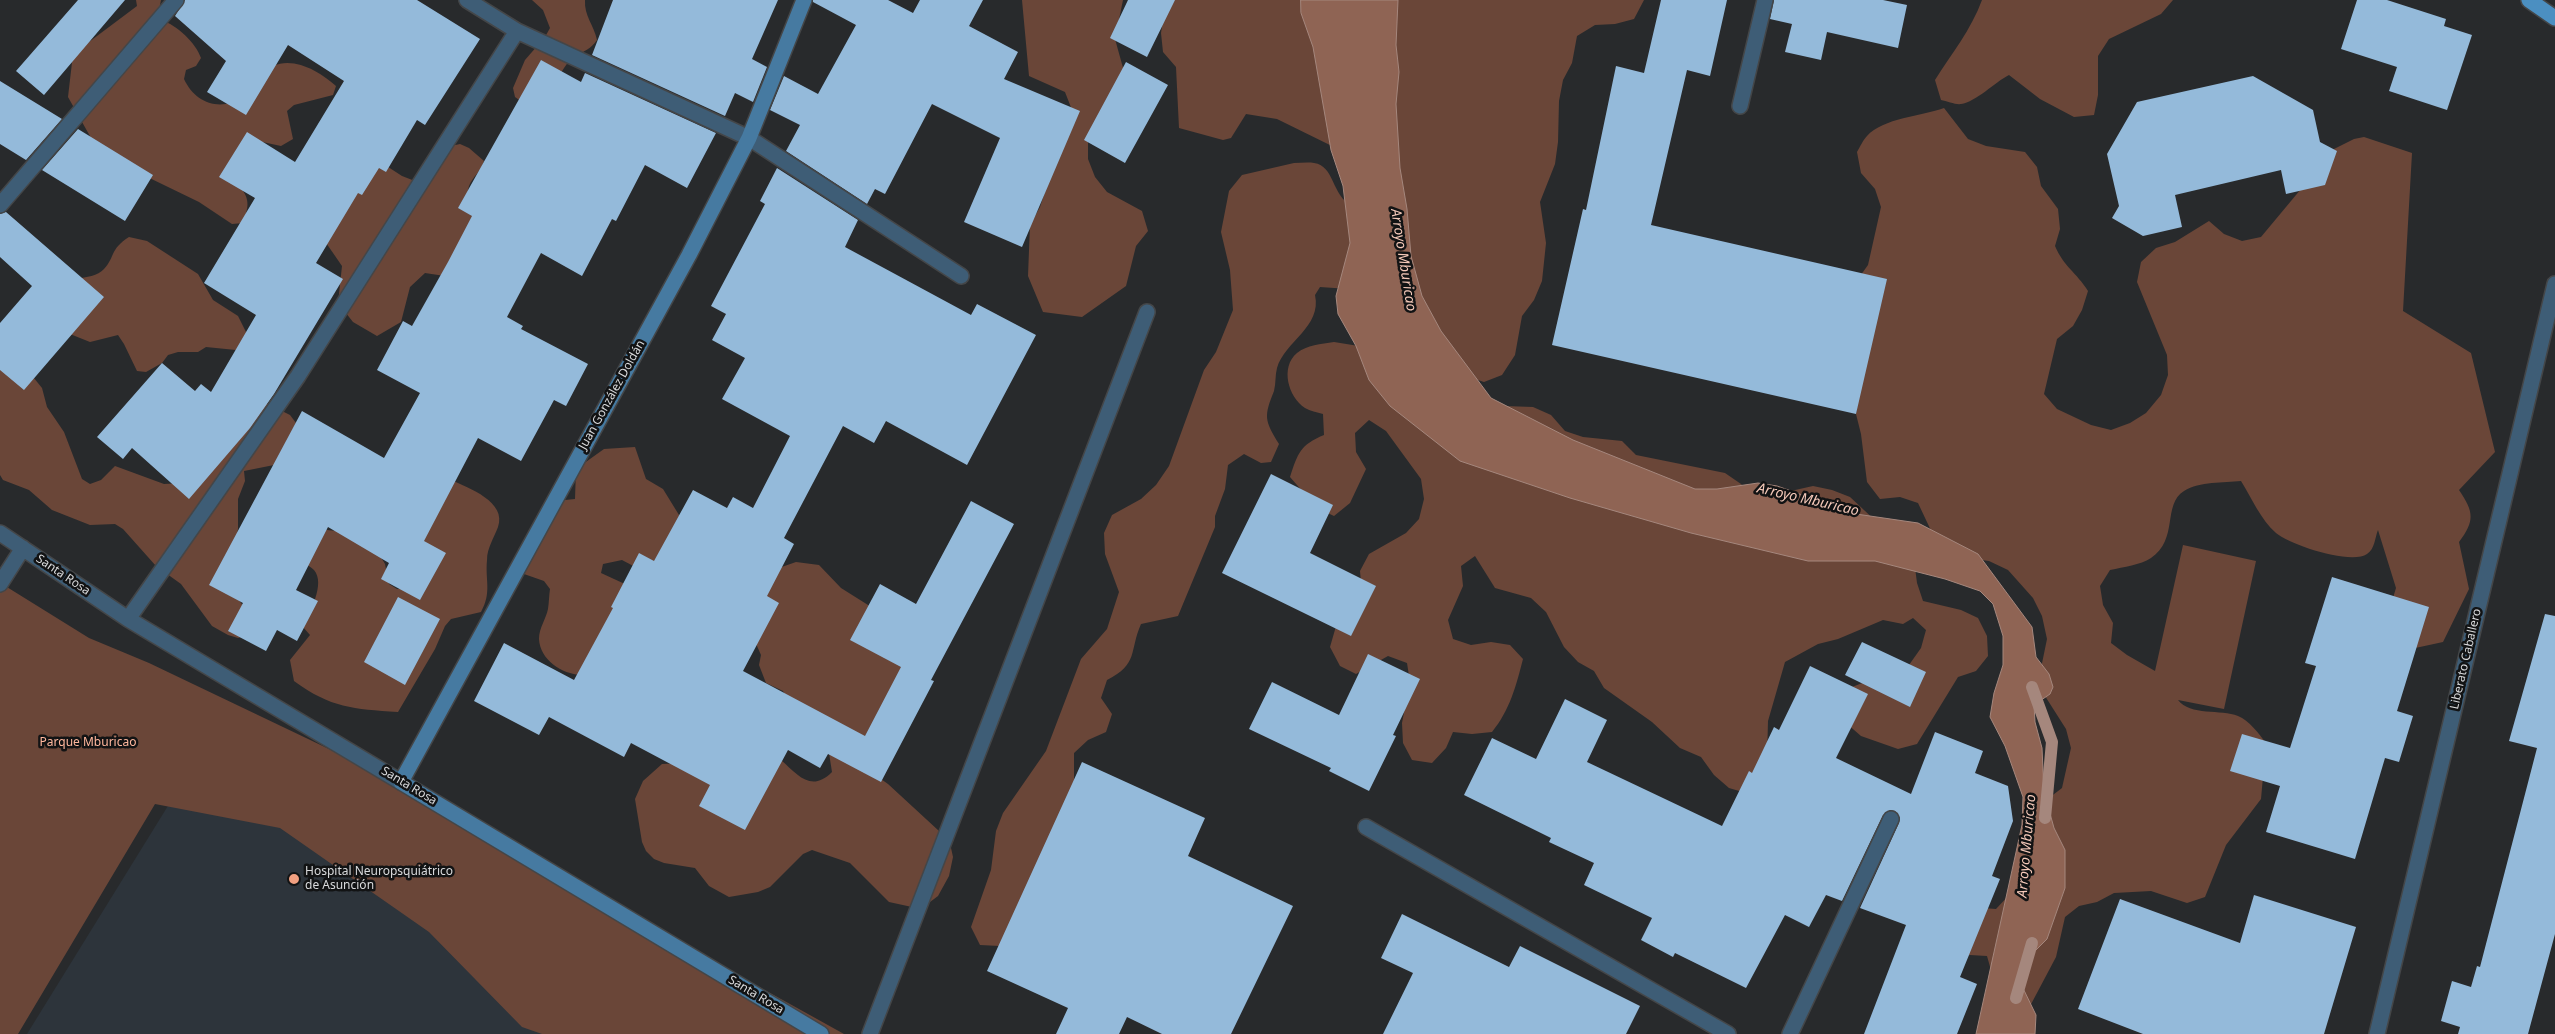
<!DOCTYPE html>
<meta charset="utf-8">
<style>
body{margin:0}
canvas{display:block;background:#282a2c}
</style>
<canvas width="2555" height="1034"></canvas>
<script>
const c = document.querySelector('canvas').getContext('2d');
c.lineJoin = 'round';
function paint(path, color) { c.fillStyle = color; c.fill(path, 'evenodd'); }
function trace(path, color, width, dash) { c.strokeStyle = color; c.lineWidth = width; c.lineCap = dash ? 'butt' : 'round'; c.setLineDash(dash || []); c.stroke(path); }
function write(font, color, halo, rows, align = 'center') {
  c.font = font + ' "Noto Sans",sans-serif'; c.lineWidth = 5; c.setLineDash([]); c.textBaseline = 'middle'; c.strokeStyle = halo; c.fillStyle = color; for (const [text, x, y, turn = 0] of rows) {
    c.save(); c.translate(x, y); c.rotate((+turn || 0) * Math.PI / 180); c.textAlign = isNaN(turn) ? turn : align; if (halo) c.strokeText(text, 0, 0); c.fillText(text, 0, 0); c.restore();
  }
}
paint(new Path2D(`
 M218,725L711,1034H27Z`), '#2d343b');
paint(new Path2D(`
 M136,0H161L159,10L161,20C177,25 196,43 201,58L196,66L186,70L184,79C195,103 221,113 244,96C254,88 261,71 273,66C294,56 321,72 336,86L333,95L294,105L287,111L293,139L281,146L244,138L240,187C251,200 248,208 243,223L232,224L199,202L100,154L68,97L73,54L137,6Z
 M532,0H585C584,16 594,25 597,40C591,49 584,51 576,56C561,65 556,85 550,100L522,102L515,97L513,88L525,60L545,37L550,28L543,10Z
 M1022,0H1123L1115,39L1125,75L1088,138V159L1095,177L1107,192L1142,211L1148,231L1136,246L1126,286L1082,317L1043,312L1028,276L1030,225L1040,207L1072,110L1065,92L1029,76Z
 M1166,0H1644L1634,19L1615,24L1595,25L1577,36L1572,63L1563,80L1559,101L1558,142L1555,164L1540,202L1546,243L1542,281L1534,300L1522,316L1515,355L1502,375L1484,382L1466,376L1336,148L1277,119L1246,114L1231,138L1223,140L1179,128L1176,67L1163,52L1161,33Z
 M1982,0H2173L2161,14L2109,39L2098,56V95L2094,115L2074,117L2040,99L2009,75C1995,82 1976,102 1961,104C1956,105 1947,101 1941,100L1935,80C1952,53 1971,30 1982,0Z
 M1944,108L1968,139L1986,146L2025,152L2037,167L2041,186L2058,209L2060,229L2055,246C2064,267 2076,272 2088,291L2082,310L2073,326L2057,339L2044,394L2057,409L2091,425L2111,430L2130,423L2146,413L2161,395L2168,375L2167,355L2137,282L2141,262L2156,248L2175,242L2209,221L2224,234L2242,241L2261,237L2301,189L2326,153L2354,139L2364,137L2412,153L2403,311L2471,353L2495,452L2459,490C2474,512 2475,521 2459,542L2469,589L2443,642L2406,650L2382,634L2396,588L2378,530C2375,537 2375,549 2367,554C2351,565 2290,545 2276,533C2261,520 2251,497 2241,481C2223,483 2200,481 2184,491C2162,505 2179,539 2151,558C2140,565 2124,567 2110,570L2100,586L2103,605L2113,623L2111,643L2127,655L2155,671L2183,545L2256,561L2224,709L2178,700C2190,716 2221,709 2238,716C2249,720 2259,734 2266,743L2261,799L2226,845L2205,897L2187,903L2151,891L2114,893L2097,902L2079,906L2065,917L2056,957L2029,1008L1998,995L1987,956L1970,955L1950,960L1956,906L1996,909L2010,894L2045,801L2062,788L2071,748L2066,729L2045,696L2039,678L2047,639L2042,616L2033,598L2008,570L1989,561L1968,558L1935,539L1918,503L1900,497L1880,499L1867,482L1861,434L1856,414L1859,394L1843,300L1868,265L1881,207L1875,189L1861,173L1857,152C1860,147 1863,140 1867,136C1883,118 1922,116 1944,108Z
 M460,144L469,148L484,161C481,172 473,176 469,186C465,196 472,212 473,222L445,276L425,273L410,287L401,322L377,336L353,322L338,303L342,266L322,237L356,175L385,165L402,176L420,183L451,146Z
 M1294,163C1301,163 1308,162 1314,163C1335,166 1331,195 1352,206L1349,289L1320,287L1315,295C1322,327 1285,341 1277,368C1275,375 1276,383 1274,391C1264,416 1264,420 1279,444L1271,462L1261,463L1244,454L1228,465L1225,489L1215,516V527L1178,616L1141,624C1129,651 1139,664 1107,680L1101,698L1112,714L1106,732L1088,740L1074,753V791L1000,946L980,945L971,927L991,870L996,831L1003,813L1046,751L1081,659L1107,629L1119,592L1105,554L1104,533L1112,515L1141,499L1156,485L1169,466L1204,370L1216,352L1233,310L1230,270L1221,232L1229,191L1242,175Z
 M129,237L147,241L198,274L213,300L238,316L247,334L236,350L206,347L198,352H178L168,355L162,363L146,372L137,371L124,344L118,335L90,342L70,334L77,279C86,277 98,276 104,269C116,256 109,250 129,237Z
 M1334,342L1377,349L1504,406L1533,407L1551,415L1565,431L1583,437L1622,441L1636,455L1725,473L1741,484L1755,499L1813,486L1832,490L1850,497L1879,524L1912,544L1917,583L1923,601L1961,610L1978,618L1987,636L1988,656L1976,671L1958,677L1917,744L1898,749L1861,736L1846,723L1852,687L1909,665L1921,648L1926,630L1913,618L1903,624L1883,620L1838,639L1818,644L1785,662L1768,721L1767,759L1746,793L1729,788L1714,775L1701,757L1680,748L1652,722L1604,688L1594,671L1578,662L1564,647L1546,612L1531,598L1495,588L1475,556L1461,566L1463,586L1448,620L1453,639L1471,645L1491,642L1510,645L1523,659C1516,686 1510,710 1492,732L1472,734L1453,732L1446,748L1432,763L1412,760L1403,743L1402,723L1410,682L1407,663L1388,656L1356,674L1340,666L1330,647L1341,609L1362,593L1360,571L1369,554L1406,533L1419,519L1424,499L1421,479L1386,431L1369,420L1355,433L1356,452L1366,469L1350,503L1334,516L1317,508L1290,477C1298,453 1300,445 1324,435L1323,414C1317,412 1310,411 1305,408C1288,397 1280,367 1297,353C1307,345 1321,344 1334,342Z
 M0,361L29,372L42,388L47,407L64,432L82,479L90,484L101,480L115,466L164,484L202,482L264,402L290,415L296,423L274,465L244,471L245,481L238,499V529L227,584L244,607L247,635L238,638L228,635L212,626L181,584L156,566L123,529L115,524L90,525L52,510L29,490L3,480L0,475Z
 M635,447L646,479L663,489L679,515L696,526L656,578L622,560L603,564L601,573L627,585L581,675C562,674 540,660 539,639C539,628 546,619 548,609C549,602 549,596 550,589L544,581L524,574L517,568L515,558L519,548L527,543L555,501L575,499L576,469L604,449Z
 M451,480C469,488 507,502 498,527C494,538 487,548 487,560C485,581 492,592 481,612L451,619L445,626L435,649L398,712C353,709 331,708 294,681L290,660L310,635L303,627C309,613 326,584 314,570C310,566 302,562 297,559L324,527L327,530L356,533L379,554L385,564L389,584L397,589H406L408,558Z
 M796,562L819,565L841,588L876,610L917,651L871,772L888,784L939,831L951,848L953,857L949,876L938,896L930,902L912,907L889,902L850,863L812,850L803,854L770,887L758,892L729,897L709,886L695,868L664,863L654,859L646,851L642,842L635,799L643,781L662,764L781,760C798,775 811,793 832,772L829,753L793,711L783,691L766,683L759,665L761,655L749,628L776,569Z
 M2,584L89,638L149,663L486,824L583,885L707,958L844,1034H542L522,1027L429,932L280,828L155,804L18,1034H0V588Z`), '#6a4638');
const water = new Path2D(`
 M1301,0H1398L1396,45L1399,72L1396,104L1400,168L1407,209L1411,256L1422,296L1441,331L1491,398L1573,440L1695,489H1717L1758,483L1777,486L1856,514L1918,523L1978,554L2032,627L2036,657L2049,674L2053,687L2050,694L2034,705L2035,722L2042,748L2044,792L2054,828L2065,850V888L2047,939L2022,964L2019,980L2036,1015L2035,1034H1976L2022,825L2023,797L2005,746L1990,717L1994,693L2003,665V636L1993,604L1980,591L1945,579L1875,561H1808L1691,533L1570,498L1460,461L1390,406L1369,380L1356,346L1338,314L1336,296L1350,243L1343,186L1331,150L1313,47L1301,13Z`);
paint(water, '#8f6454');
trace(water, '#a5877d', 1);
trace(new Path2D(`
 M2032,687L2052,742L2045,818
 M2016,998L2032,943`), '#a5877d', 12);
paint(new Path2D(`
 M78,0H125L44,95L16,71Z
 M185,0H417L480,39L425,125L417,120L386,172L379,168L362,195L358,193L316,263L343,279L274,394L250,428L189,499L132,448L123,459L97,437L162,363L195,391L201,384L211,392L256,315L204,283L255,198L219,177L247,132L295,162L344,81L288,45L246,115L207,92L226,61L175,16Z
 M613,0H778L752,59L767,67L753,102L735,93L725,116L592,55Z
 M813,0H888L913,13L920,0H983L969,26L1018,52L1004,79L1080,111L1022,247L964,222L1000,138L932,104L885,194L875,189L867,204L786,151L800,125L770,110L784,76L818,94L856,25L813,2Z
 M1128,0H1175L1147,57L1110,38Z
 M1661,0H1727L1710,76L1687,70L1651,225L1887,279L1856,414L1552,345L1583,209L1586,210L1616,66L1644,73Z
 M1774,0H1883L1907,5L1898,48L1827,32L1821,60L1785,52L1792,24L1770,19Z
 M2357,0H2387L2446,19L2444,26L2472,35L2447,110L2389,91L2397,67L2341,49Z
 M541,60L581,82L585,73L716,133L687,188L645,165L616,221L612,219L582,276L541,253L507,317L523,326L521,329L588,364L566,406L554,400L521,461L478,438L424,541L446,553L420,600L381,579L389,563L328,527L296,590L318,601L297,641L277,630L266,651L228,631L243,603L209,585L302,411L384,458L420,393L377,370L403,321L412,326L448,262L472,216L458,208Z
 M1126,62L1168,85L1125,163L1084,140Z
 M2253,76L2313,110L2320,142L2337,151L2325,185L2286,194L2281,170L2175,195L2182,227L2143,236L2112,218L2119,206L2107,154L2137,102Z
 M0,81L62,119L26,160L0,144Z
 M78,129L153,175L125,221L42,170Z
 M777,168L858,220L845,247L971,315L977,304L1036,335L967,465L886,421L874,443L843,426L784,538L794,544L767,596L779,603L743,671L865,736L901,667L850,640L880,584L916,604L971,501L1014,524L931,680L934,681L881,782L828,754L820,768L788,750L745,830L699,806L710,785L631,743L624,757L549,717L539,735L474,701L504,643L574,680L613,608L611,607L639,553L654,561L693,490L727,508L733,497L753,508L790,436L722,399L745,358L712,340L726,314L711,306L765,204L760,201Z
 M6,212L104,297L24,390L0,370V323L32,286L0,257V214Z
 M1271,474L1333,505L1310,553L1376,586L1351,636L1222,573Z
 M2332,577L2429,607L2397,711L2413,716L2399,762L2385,758L2355,859L2266,832L2280,786L2230,771L2242,734L2290,748L2316,666L2305,663Z
 M398,597L440,619L405,685L364,662Z
 M2545,614L2555,616V934L2528,1034H2458L2460,1027L2441,1021L2452,981L2471,987L2477,966L2480,967L2537,748L2509,741Z
 M1862,642L1926,672L1910,707L1845,675Z
 M1368,654L1420,679L1393,735L1396,736L1369,791L1329,771L1331,768L1249,729L1272,682L1339,715Z
 M1810,666L1868,694L1836,758L1911,794L1935,732L1983,751L1975,773L2008,786L2013,821L1992,876L2000,879L1960,977L1977,984L1957,1034H1864L1906,925L1860,908L1899,823L1900,818L1895,811L1890,810L1883,815L1842,901L1826,895L1809,927L1785,915L1746,988L1675,953L1673,957L1641,940L1652,918L1584,885L1594,863L1549,842L1551,838L1464,795L1492,738L1536,759L1565,699L1607,720L1587,762L1722,826L1749,771L1752,773L1774,727L1779,730Z
 M1082,762L1205,818L1188,856L1293,906L1231,1034H1162L1127,1017L1119,1034H1056L1068,1008L987,971Z
 M2254,895L2356,927L2324,1034H2143L2078,1009L2120,899L2240,943Z
 M1402,914L1509,967L1520,946L1640,1006L1626,1034H1383L1413,973L1381,958Z`), '#94bada');
const lane = new Path2D(`
 M0,205L176,0
 M870,1034L1147,312`);
const street = new Path2D(`
 M467,0L517,31L749,138L961,276
 M1740,106L1765,0
 M0,533L128,619L401,782
 M0,584L23,548
 M128,619L298,376L517,31
 M1366,827L1728,1034
 M1790,1034L1891,819
 M2377,1034L2555,284`);
const secondary = new Path2D(`
 M804,0L749,138L689,255L401,782L821,1034`);
const primary = new Path2D(`
 M2529,0L2555,18`);
trace(lane, '#444648', 18);
trace(street, '#444648', 18);
trace(secondary, '#444648', 18);
trace(primary, '#444648', 18);
trace(lane, '#3e5d76', 15);
trace(street, '#3e5d76', 15);
trace(secondary, '#467aa1', 15);
trace(primary, '#4b8fc1', 15);
for (const [x, y, r, color] of [
 [294,879,6,"#f2a081"]
]) { const dot = new Path2D(); dot.arc(x, y, r, 0, 2 * Math.PI); c.fillStyle = color; c.fill(dot); trace(dot, '#121314', 2); }
write('12px', '#d9dadc', '#121314', [
 ["Juan González Doldán",612,395,-61],
 ["Santa Rosa",63,575,34],
 ["Liberato Caballero",2466,659,-77],
 ["Santa Rosa",409,786,31],
 ["Santa Rosa",756,995,31]
]);
write('12px', '#ffb79d', '#121314', [
 ["Parque Mburicao",88,743]
]);
write('12px', '#d9dadc', '#121314', [
 ["Hospital Neuropsquiátrico",305,872],
 ["de Asunción",305,886]
], 'left');
write('italic 14px', '#f6caba', '#121314', [
 ["Arroyo Mburicao",1403,260,81],
 ["Arroyo Mburicao",1808,500,13],
 ["Arroyo Mburicao",2027,846,-85]
]);
</script>
